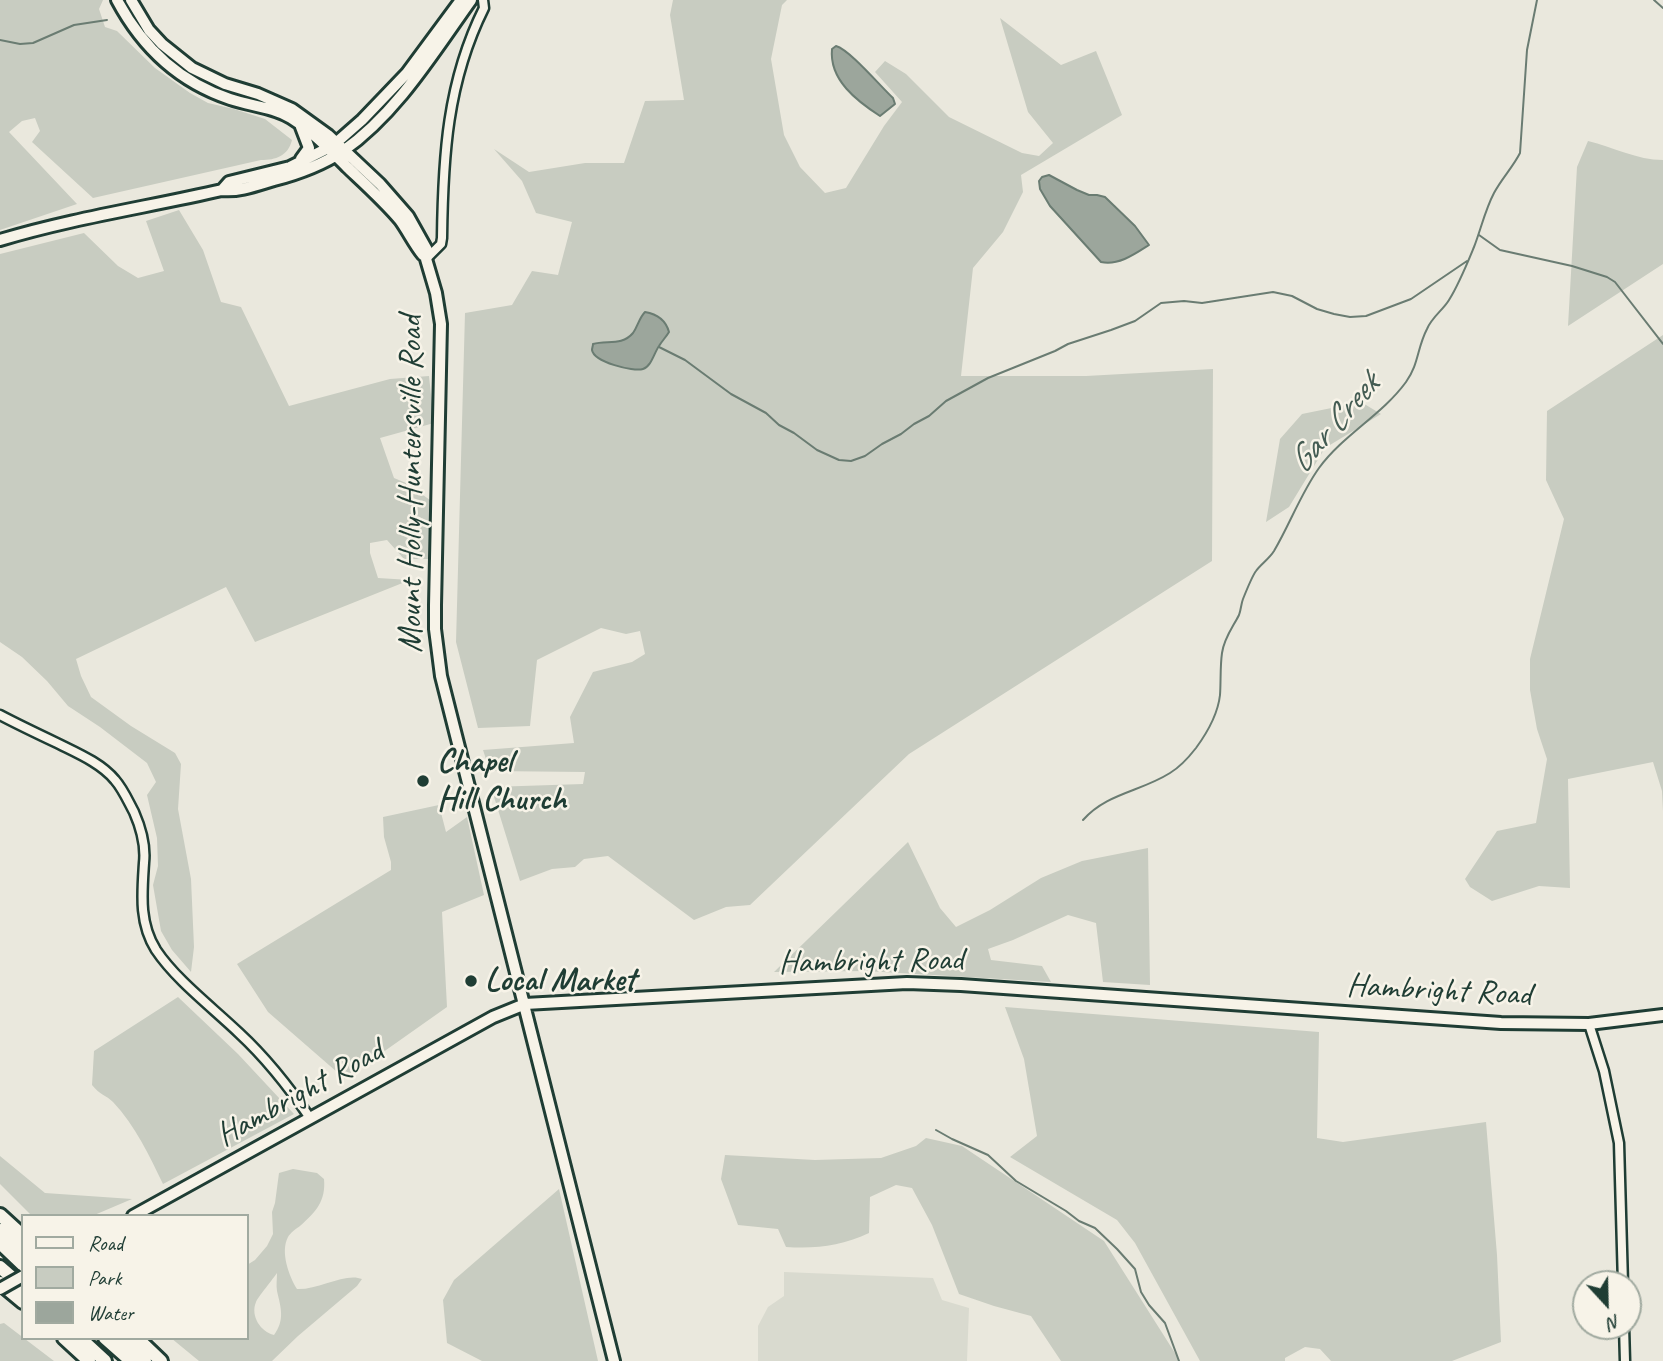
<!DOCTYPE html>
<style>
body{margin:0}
#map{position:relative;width:1663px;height:1361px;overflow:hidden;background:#eae8dd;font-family:Caveat,sans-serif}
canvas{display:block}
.legend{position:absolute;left:21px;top:1214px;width:228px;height:126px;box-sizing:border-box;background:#f7f3e8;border:2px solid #a1aaa0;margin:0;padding:9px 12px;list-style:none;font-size:21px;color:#1f3d34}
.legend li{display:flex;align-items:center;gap:14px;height:35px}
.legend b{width:35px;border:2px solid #a1aaa0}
.north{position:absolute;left:1572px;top:1270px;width:70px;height:70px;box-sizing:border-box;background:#f7f3e8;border:2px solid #a1aaa0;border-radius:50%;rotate:158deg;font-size:19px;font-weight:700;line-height:28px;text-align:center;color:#1f3d34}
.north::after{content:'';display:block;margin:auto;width:24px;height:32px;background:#1f3d34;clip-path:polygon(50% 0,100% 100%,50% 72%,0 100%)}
</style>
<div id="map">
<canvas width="1663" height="1361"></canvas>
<ul class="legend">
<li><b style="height:9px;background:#f7f3e8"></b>Road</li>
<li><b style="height:19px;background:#c8ccc1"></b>Park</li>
<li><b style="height:19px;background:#9ca69c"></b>Water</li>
</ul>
<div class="north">N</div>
</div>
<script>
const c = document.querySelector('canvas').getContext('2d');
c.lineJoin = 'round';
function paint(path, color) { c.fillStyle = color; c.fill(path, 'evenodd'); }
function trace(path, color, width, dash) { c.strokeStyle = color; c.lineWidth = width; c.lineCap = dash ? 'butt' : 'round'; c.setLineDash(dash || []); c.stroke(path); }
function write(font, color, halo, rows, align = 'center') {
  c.font = font + ' Caveat,sans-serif'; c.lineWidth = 5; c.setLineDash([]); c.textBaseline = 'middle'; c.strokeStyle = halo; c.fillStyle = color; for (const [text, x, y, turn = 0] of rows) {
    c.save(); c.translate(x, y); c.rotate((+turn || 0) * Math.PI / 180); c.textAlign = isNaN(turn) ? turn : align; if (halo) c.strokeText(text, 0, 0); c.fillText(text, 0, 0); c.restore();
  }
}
paint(new Path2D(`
 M784,1272L933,1278L942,1300L969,1308L967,1361H758V1326L768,1307L784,1296Z`), '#d9dacf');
paint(new Path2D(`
 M0,0H103L99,9L105,27L117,31L155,68L190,93L208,103L234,109L265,119L292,140C288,156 276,160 261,160L93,198L32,142L40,131L35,118L22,121L9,132L77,204L0,230Z
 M673,0H787L782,5L771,59L784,135L800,167L825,193L846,188L884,126L902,102L875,72L885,61L906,74L949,117L1022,153L1039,156L1053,143L1028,112L1000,18L1061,65L1096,51L1122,115L1021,175L1023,192L1003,232L973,268L961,376H1086L1213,369L1212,561L909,754L750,905L726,907L694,920L608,856L584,859L575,867L552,869L520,881L491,787L583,784L585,772L490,771L483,750L574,743L570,717L593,672L632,662L645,654L640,631L626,634L601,628L537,660L530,726L478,728L456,642L465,313L512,305L532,271L558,275L572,222L536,213L522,181L494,149L529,172L585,163H624L645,101L684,100L670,15Z
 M1588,141C1613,147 1637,160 1663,160V264L1568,326L1577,167Z
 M179,210L203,250L221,302L241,307L289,406L390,379L429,376L434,423L380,438L394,478L406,483L430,500L428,559H404L387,540L370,543V553L378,578L410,580L255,642L226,587L76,659L81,676L91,697L131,726L175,753L181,764L178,809L191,879L194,947L191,972L172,950L161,931L153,885L158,866L157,838L147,795L156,782L147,763L100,727L68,706L47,681L22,657L0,642V254L84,233L118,266L138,278L164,271L146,221Z
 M1663,335V811L1662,791L1653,762L1568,779L1570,888L1539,886L1492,901L1470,887L1465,879L1497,831L1536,823L1547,759L1537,729L1530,690V659L1564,519L1546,480L1547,411Z
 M1361,402L1381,414L1325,448L1289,507L1266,522L1280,439L1302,414Z
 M439,805L446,832L467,817L484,895L442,912L447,1007L345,1079L268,1012L237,964L391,870V862L384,837L383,817Z
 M908,842L940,908L956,927L990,910L1041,878L1082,861L1148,848L1150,985L1103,982L1096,923L1068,915L1013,940L988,949L991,960L1042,966L1051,982L866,971L774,972Z
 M178,997L238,1054L294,1114L163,1184C150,1157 135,1125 113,1102C106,1095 100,1095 92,1085L94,1051Z
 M1005,1007L1319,1032L1317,1138L1343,1142L1486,1122L1497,1255L1501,1342L1452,1361H1331L1320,1349L1305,1347L1285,1358V1361H1200L1135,1243L1117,1220L1010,1157L1037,1136L1024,1059Z
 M926,1138L962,1146L1104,1241L1180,1361H1061L1031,1316L994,1306L959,1294L932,1225L912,1188L896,1185L870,1197L869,1233C841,1246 816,1249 786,1247L778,1229L738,1225L721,1179L725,1155L815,1160L881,1158L916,1146Z
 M0,1156L45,1193L132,1199L92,1216H32L0,1184Z
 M293,1169L317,1173L324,1179C326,1201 316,1212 300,1226C297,1228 290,1233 288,1237C280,1252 289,1276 297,1289C318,1290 346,1272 362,1279L357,1286L298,1336L272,1361H199L171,1338H247V1265L255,1260L267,1246L273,1234L272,1212L275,1203L279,1173ZM277,1273C277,1279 276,1285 277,1291C281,1308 285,1320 274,1335C261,1332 250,1316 256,1302C258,1297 273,1279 277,1273Z
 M559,1189L598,1361H482L447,1343L443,1300L454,1280Z
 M4,1323L54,1361H0V1324Z`), '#c8ccc1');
const water = new Path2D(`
 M836,46C850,50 880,86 893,98L895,104L880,116C857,101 829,80 832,49Z
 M1049,175L1077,190L1089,195H1097L1105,197L1135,226L1149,245C1135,254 1118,266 1101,262L1050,206L1040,189L1039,181L1042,177Z
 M645,312C657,314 666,321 669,332C666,337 662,341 659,346C654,353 651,367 643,369C633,372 594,362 592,350C592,348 593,346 593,344C607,340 622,346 633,333C638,326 639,318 645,312Z`);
paint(water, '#9ca69c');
trace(water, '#6a7c72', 2);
trace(new Path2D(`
 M1654,0L1663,8
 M0,40L20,44L33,43L74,25L107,20
 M1479,235L1500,250L1572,266L1607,277L1615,282L1663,344
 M659,347L685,360L731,394L766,413L779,425L794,433L817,450L839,460L851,461L865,456L882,444L901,434L914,424L929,416L946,401L988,378L1055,351L1068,344L1111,330L1135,321L1161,303L1184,301L1202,303L1273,292L1292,296L1317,309L1334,314L1350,317L1366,316L1411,299L1467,261
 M1083,820C1107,793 1140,792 1170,773C1180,767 1189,757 1196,748C1207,733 1218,713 1220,695C1221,681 1220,667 1222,653C1224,638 1233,627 1239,615C1241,610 1241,604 1243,599C1245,594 1253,575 1256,571C1261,564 1269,559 1274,551C1290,524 1301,493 1319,468C1343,435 1382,415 1406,382C1419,364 1417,348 1427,329C1432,317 1443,310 1449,300C1459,284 1467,264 1474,247C1481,229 1485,210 1494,193C1502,178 1513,167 1520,153L1527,50L1537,0
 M936,1130L952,1139L988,1155L1016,1181L1066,1211L1079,1221L1095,1228L1117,1249L1135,1269L1141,1292L1149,1305L1165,1323L1179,1361`), '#6a7c72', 2);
const minor = new Path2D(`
 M426,259L441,244L442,238C443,157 447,82 484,8L483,0
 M0,715C19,725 38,734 57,743C77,753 101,763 115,780C123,789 128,801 134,812C141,828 146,845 144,863C142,894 139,923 156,950C176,980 213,1008 239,1033C266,1058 289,1087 310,1118
 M1589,1024L1604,1071L1619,1143L1623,1284
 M1624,1326L1625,1361`);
const major = new Path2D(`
 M117,0C142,47 179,82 230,99C251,106 273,107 291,118C313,132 329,149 347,167C365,184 384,201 400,220C408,231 414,244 423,255
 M131,0L149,30L162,44L192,68L225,84L258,94L292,109L328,135L380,184L408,216L427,250L426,259L436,293L441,324L435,605V629L441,676L614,1361
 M301,159L309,148L301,127
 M222,190L229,182L290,167L328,148L337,142L362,120L407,73L461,0
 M0,240C73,218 148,207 222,190C239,192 257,185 274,180C297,174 322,165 343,151C397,113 433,53 471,0
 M133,1216L493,1017L525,1004L907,983L961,985L1501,1023L1589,1024L1663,1015`);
const highway = new Path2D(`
 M0,1215L23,1236
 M0,1230L23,1250
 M0,1243L23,1265
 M0,1267L23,1287
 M0,1283L23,1302
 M64,1338L89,1361
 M80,1338L105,1361
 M105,1338L131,1361
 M121,1338L145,1361
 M137,1338L161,1361`);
trace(minor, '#1f3d34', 13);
trace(major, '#1f3d34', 16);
trace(highway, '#1f3d34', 18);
trace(minor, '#f7f3e8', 8);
trace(major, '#f7f3e8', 10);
trace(highway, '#f7f3e8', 12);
const majorBridge = new Path2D(`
 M0,1289L23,1276`);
trace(majorBridge, '#1f3d34', 16, []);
trace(majorBridge, '#f7f3e8', 10);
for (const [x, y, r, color] of [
 [423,781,7,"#1f3d34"],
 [471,981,7,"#1f3d34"]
]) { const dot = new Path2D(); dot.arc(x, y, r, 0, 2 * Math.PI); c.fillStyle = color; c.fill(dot); trace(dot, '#f7f3e8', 2.5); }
write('33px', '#1f3d34', '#f7f3e8', [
 ["Mount Holly-Huntersville Road",412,484,-90],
 ["Hambright Road",871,962,-1],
 ["Hambright Road",1439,991,3],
 ["Hambright Road",300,1094,-29]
]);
write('bold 33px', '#1f3d34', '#f7f3e8', [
 ["Chapel",437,762],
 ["Hill Church",437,800],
 ["Local Market",485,981]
], 'left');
write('italic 35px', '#445c53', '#f7f3e8', [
 ["Gar Creek",1335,424,-49]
]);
</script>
